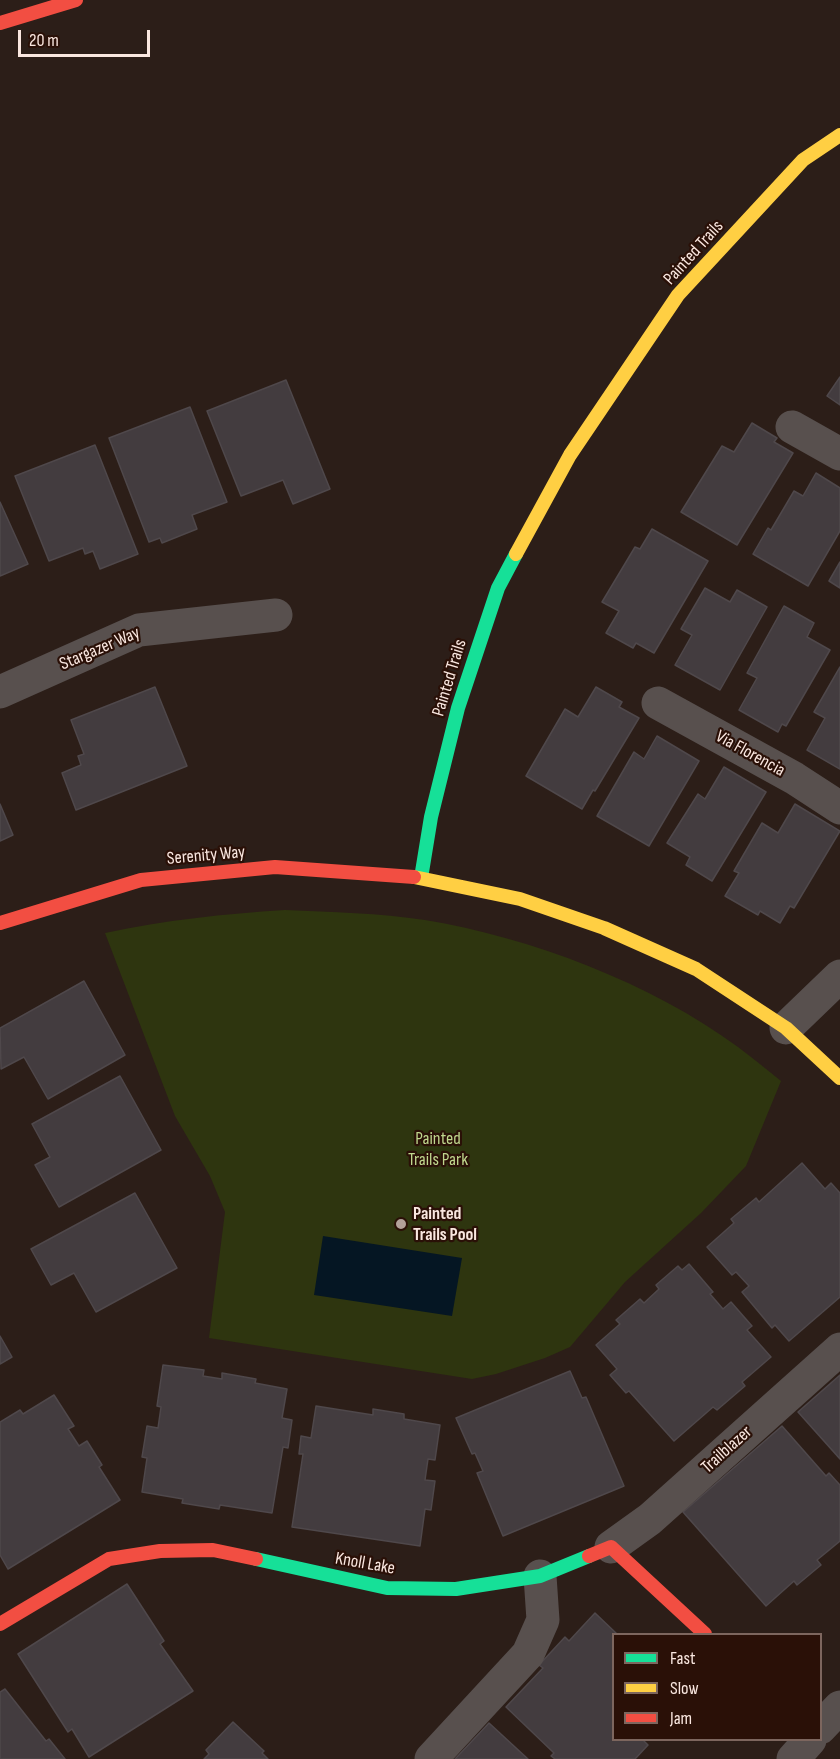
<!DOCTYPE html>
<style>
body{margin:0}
#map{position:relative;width:840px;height:1759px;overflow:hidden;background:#2c1e18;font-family:"Sofia Sans Condensed",sans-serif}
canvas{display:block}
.legend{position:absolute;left:612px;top:1633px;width:210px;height:108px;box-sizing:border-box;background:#2a1007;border:2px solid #7d665e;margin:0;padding:8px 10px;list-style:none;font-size:18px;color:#fae7e0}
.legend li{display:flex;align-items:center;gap:12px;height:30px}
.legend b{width:30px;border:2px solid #7d665e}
.scale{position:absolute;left:18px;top:30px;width:132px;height:27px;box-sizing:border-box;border:3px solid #fae7e0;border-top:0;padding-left:8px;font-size:18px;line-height:21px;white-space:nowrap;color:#fae7e0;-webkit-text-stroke:4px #2a1007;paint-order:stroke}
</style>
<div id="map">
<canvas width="840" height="1759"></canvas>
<ul class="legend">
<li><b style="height:8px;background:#16e098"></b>Fast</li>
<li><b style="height:8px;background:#ffcf43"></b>Slow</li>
<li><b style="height:8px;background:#f24e42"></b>Jam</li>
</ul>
<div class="scale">20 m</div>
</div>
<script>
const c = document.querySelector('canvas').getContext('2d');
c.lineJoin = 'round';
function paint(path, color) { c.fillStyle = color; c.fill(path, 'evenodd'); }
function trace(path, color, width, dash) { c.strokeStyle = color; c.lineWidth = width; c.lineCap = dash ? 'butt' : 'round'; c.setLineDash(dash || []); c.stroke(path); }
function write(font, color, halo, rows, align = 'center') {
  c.font = font + ' "Sofia Sans Condensed",sans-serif'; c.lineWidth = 4.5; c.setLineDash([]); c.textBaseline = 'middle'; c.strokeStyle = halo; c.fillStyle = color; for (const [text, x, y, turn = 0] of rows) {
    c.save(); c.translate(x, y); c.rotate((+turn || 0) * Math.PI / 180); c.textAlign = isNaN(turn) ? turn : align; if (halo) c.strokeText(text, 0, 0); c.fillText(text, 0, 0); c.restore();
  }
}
paint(new Path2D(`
 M285,910C332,912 379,913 425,920C530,937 653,984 738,1047C753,1058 767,1070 781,1081L746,1166L701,1213L625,1282L570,1347L545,1358L496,1374L472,1379L209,1338L225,1212L210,1176L175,1116L105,933C165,920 224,914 285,910Z`), '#2e350f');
paint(new Path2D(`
 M323,1236L462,1258L452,1316L314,1295Z`), '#051623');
const building = new Path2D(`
 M840,377V405L827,396Z
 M286,380L330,489L293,504L283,480L241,496L207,411Z
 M190,407L227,502L192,515L197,529L162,543L160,538L149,542L109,438Z
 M752,423L777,438L774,442L793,453L737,545L681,512L722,446L734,452Z
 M95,445L138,554L100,569L93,551L85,554L83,548L49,561L15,476Z
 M816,473L840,488V531L808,586L753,554L768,528L771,530L794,491L803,496Z
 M0,502L28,564L0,576Z
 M652,529L708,561L654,653L636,643L633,648L606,633L619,611L602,602L635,547L640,549Z
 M840,562V588L829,581Z
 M705,588L730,602L737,590L767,607L720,690L675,665L692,635L681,629Z
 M784,606L814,623L807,637L830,650L786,726L782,724L778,732L739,710L757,678L747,673Z
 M840,667V769L807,750L825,718L814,712Z
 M155,687L187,766L76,810L62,773L81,765L78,756L84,754L71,720Z
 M596,687L622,702L619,707L639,718L595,791L593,790L582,809L526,776L565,709L578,717Z
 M657,736L699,761L649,846L597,816L634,752L644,759Z
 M724,767L766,792L712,881L686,865L690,857L667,843L698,794L705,799Z
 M0,804L13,835L0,841Z
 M795,804L840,831L794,908L790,906L780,923L760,911L758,915L725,896L739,873L734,871L762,823L778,833Z
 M84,981L125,1055L48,1099L24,1057L1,1069L0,1028Z
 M120,1076L161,1150L59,1207L35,1165L50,1157L32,1124Z
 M802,1163L825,1189L831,1183L840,1193V1297L789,1341L775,1325L772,1328L742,1292L749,1286L736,1272L732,1275L707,1247L734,1223L731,1219L756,1198L759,1202Z
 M135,1193L177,1268L96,1312L74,1273L51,1285L31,1249Z
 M689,1264L713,1292L710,1294L723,1309L731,1302L752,1326L747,1330L771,1357L742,1382L745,1386L717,1410L713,1407L674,1441L629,1391L626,1393L610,1375L617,1369L596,1345L620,1324L616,1320L640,1299L644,1303L659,1289L656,1285L678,1266L682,1270Z
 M0,1336L12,1357L0,1364Z
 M163,1365L204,1370L203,1376L222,1379V1373L256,1379L255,1383L287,1389L282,1418L292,1420L288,1448L283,1447L272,1513L220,1505L219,1509L182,1503L183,1499L142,1492L147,1458L142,1457L147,1426L158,1428L161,1407L157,1406Z
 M570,1371L582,1398L586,1397L624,1486L503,1536L477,1473L483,1471L475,1453L472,1454L456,1418Z
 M840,1375V1459L798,1412Z
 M54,1395L74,1426L68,1429L79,1446L87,1441L102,1465L99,1467L120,1500L8,1569L0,1555V1422L20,1410L23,1414Z
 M316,1406L373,1415V1409L404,1414V1419L440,1425L435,1460L428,1459L425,1480L435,1481L431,1510L425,1509L420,1546L292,1527L303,1454H299L301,1436L311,1438Z
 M782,1426L826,1476L829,1473L840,1485V1541L817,1560L821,1565L797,1585L794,1581L766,1606L683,1512Z
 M127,1584L164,1641L160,1644L193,1691L89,1757L72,1729L68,1732L18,1654Z
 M595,1613L617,1634H614V1740H645L644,1741L648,1745L635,1759H555L551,1756L554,1753L506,1707L543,1668L539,1665L565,1637L569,1641Z
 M5,1689L46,1741L49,1739L65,1759H0V1692Z
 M233,1722L264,1751L262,1753L268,1759H204L209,1754L206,1750Z
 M489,1723L528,1759H455Z`);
paint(building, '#433c3f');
trace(building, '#4f484b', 1.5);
trace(new Path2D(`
 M792,427L840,454
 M0,692L139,630L276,615
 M658,703L794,778L840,808
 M786,1028L840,976
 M611,1547L650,1519L840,1349
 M820,1728L840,1707
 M431,1759L528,1654L543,1620L540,1576
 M793,1759L810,1740`), '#58504e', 33);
trace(new Path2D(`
 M421,878L431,817L458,708L498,588L516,554
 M256,1559L387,1588L456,1589L540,1576L589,1556`), '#16e098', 14);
trace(new Path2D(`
 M516,554L570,455L678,295L803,160L840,135
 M414,877L520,899L604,928L696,969L786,1028L840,1078`), '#ffcf43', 14);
trace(new Path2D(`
 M0,23L76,0
 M0,923L141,880L275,867L414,877
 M589,1556L611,1547L705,1634
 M0,1624L109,1559L160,1551L213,1550L256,1559`), '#f24e42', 14);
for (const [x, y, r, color] of [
 [401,1224,6,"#b2a19a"]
]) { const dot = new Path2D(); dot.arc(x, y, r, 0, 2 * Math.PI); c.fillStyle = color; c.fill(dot); trace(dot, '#2a1007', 2); }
write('18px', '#fae7e0', '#2a1007', [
 ["Painted Trails",694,253,-48],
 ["Stargazer Way",100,649,-23],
 ["Painted Trails",450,678,-73],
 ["Via Florencia",750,754,29],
 ["Serenity Way",206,856,-5],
 ["Trailblazer",727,1450,-42],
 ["Knoll Lake",365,1564,10]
]);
write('18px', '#bfd68d', '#2a1007', [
 ["Painted",438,1139],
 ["Trails Park",438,1160]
]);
write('bold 18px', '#fae7e0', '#2a1007', [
 ["Painted",413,1214],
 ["Trails Pool",413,1235]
], 'left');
</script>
